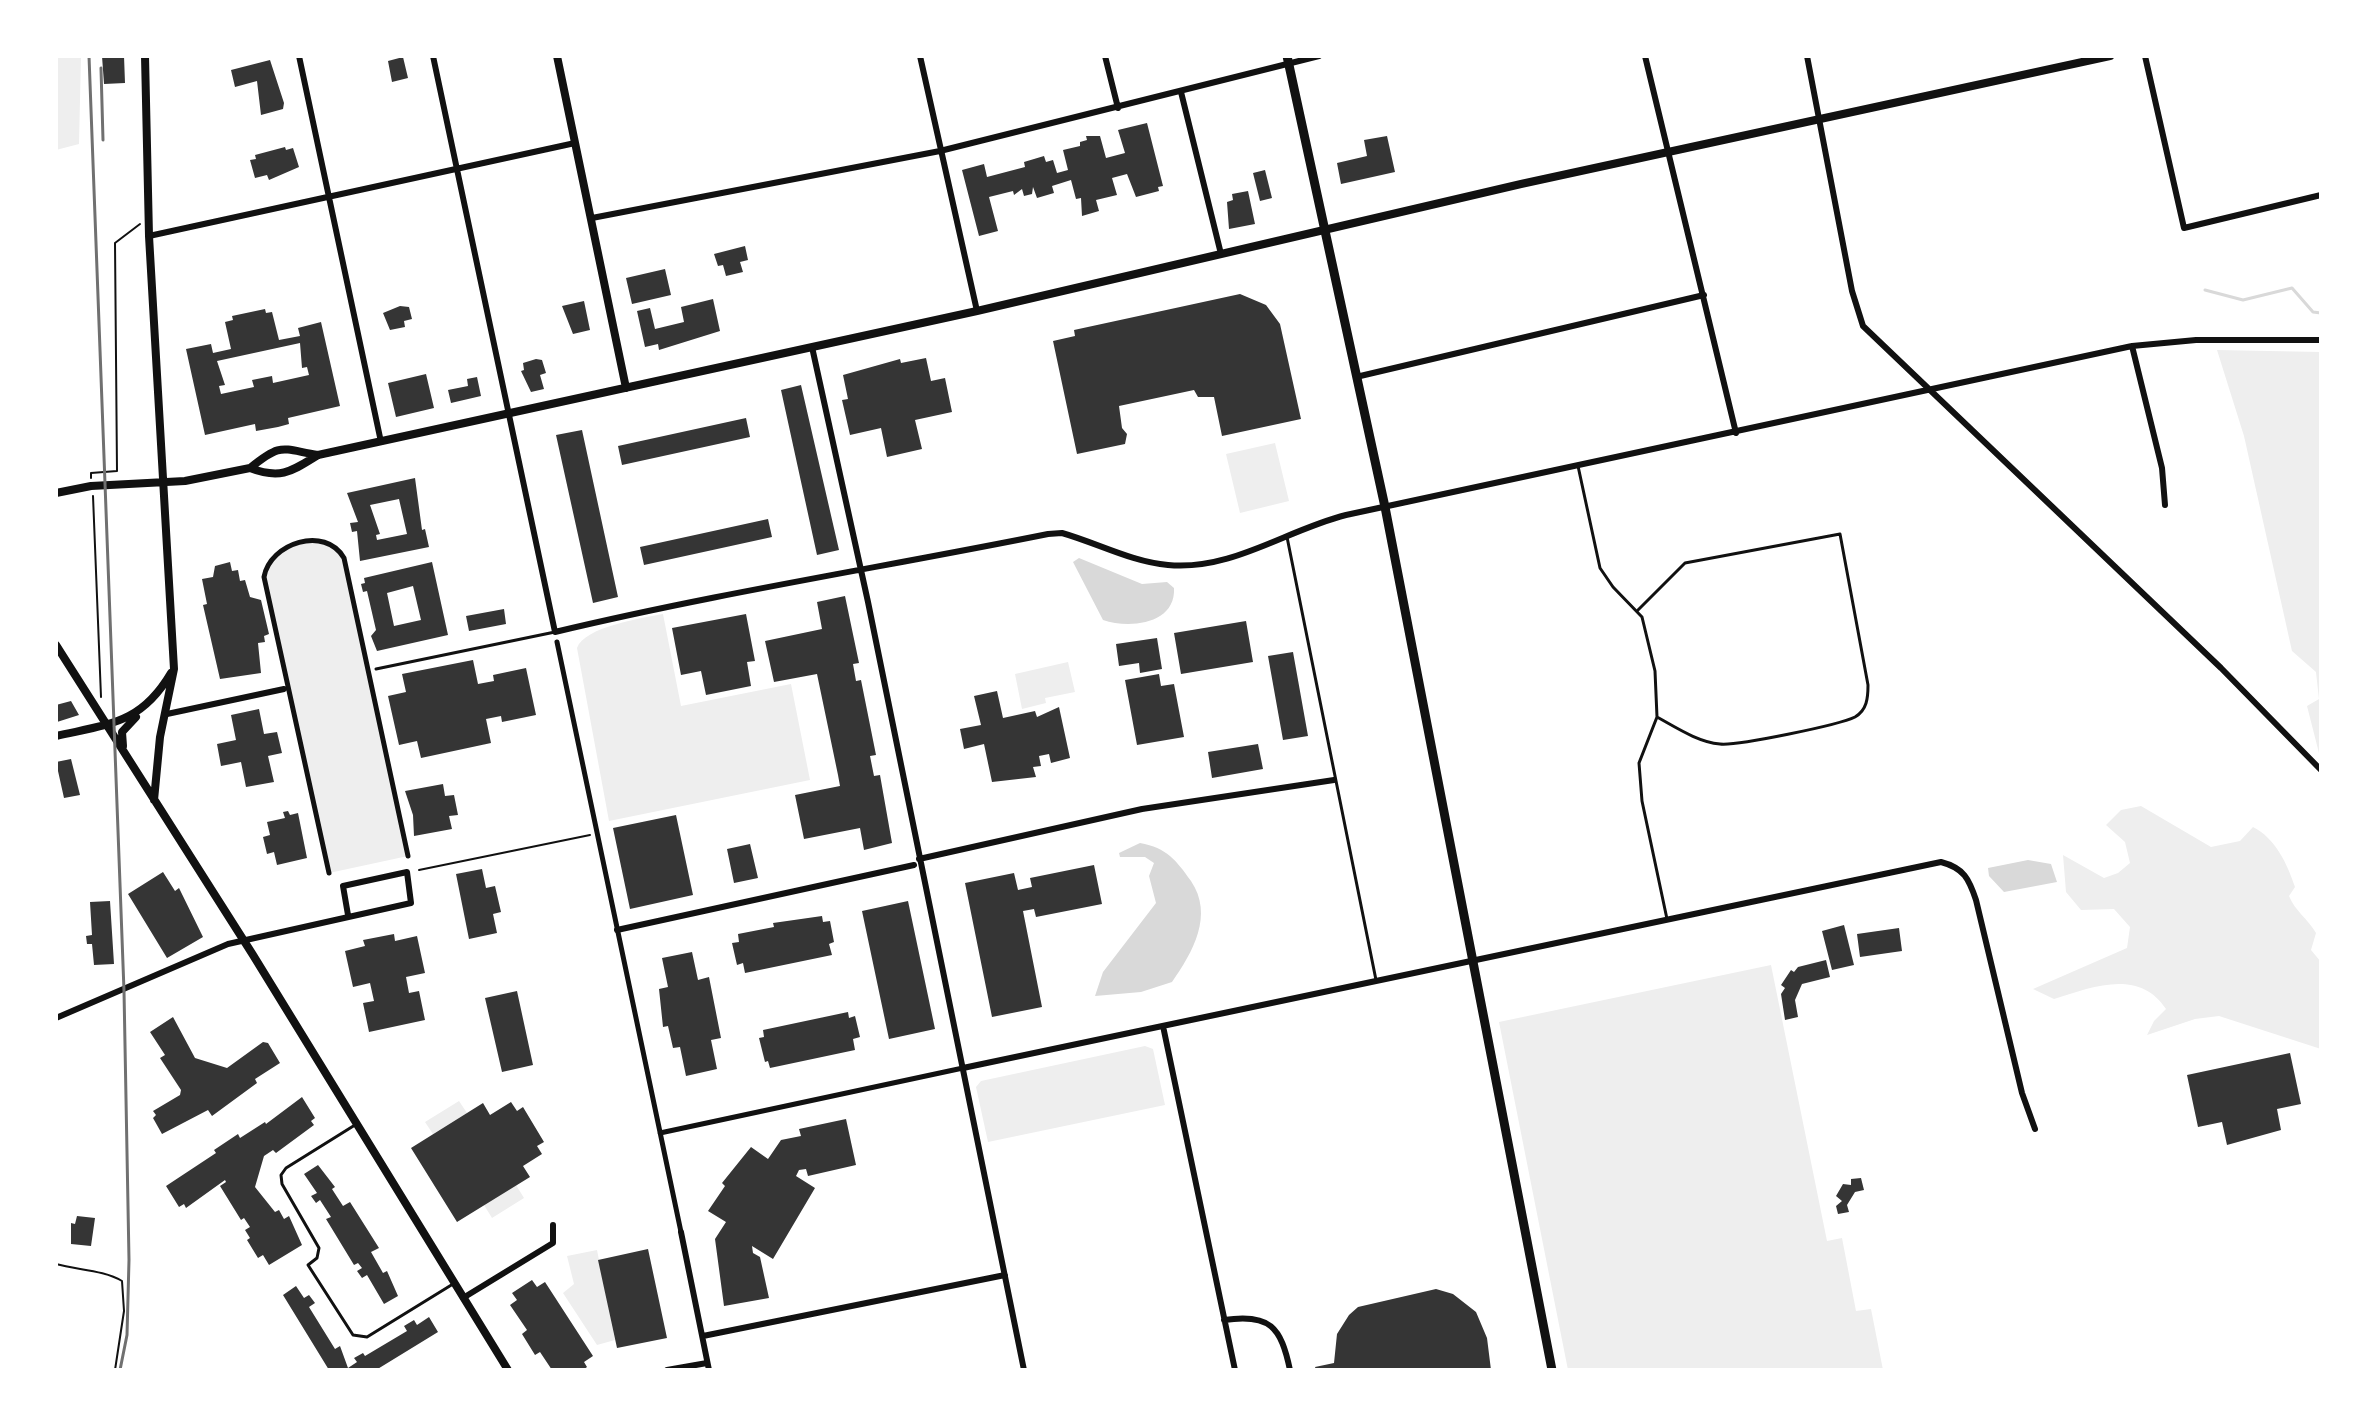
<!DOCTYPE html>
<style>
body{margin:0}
#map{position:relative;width:2377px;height:1426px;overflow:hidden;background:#fff;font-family:Ubuntu,sans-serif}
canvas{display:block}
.frame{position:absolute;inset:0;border:58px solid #fff;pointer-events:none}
</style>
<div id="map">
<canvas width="2377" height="1426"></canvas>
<div class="frame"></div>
</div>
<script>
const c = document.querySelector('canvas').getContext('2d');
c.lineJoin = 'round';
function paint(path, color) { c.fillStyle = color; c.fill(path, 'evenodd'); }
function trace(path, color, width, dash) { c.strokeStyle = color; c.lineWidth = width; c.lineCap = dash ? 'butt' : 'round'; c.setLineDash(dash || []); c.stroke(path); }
paint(new Path2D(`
 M56,56H81L79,144L56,150Z
 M2217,350L2321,352V761L2307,706L2319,699L2316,672L2292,651L2244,436Z
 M1275,443L1289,501L1240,513L1226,454Z
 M318,540L327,542L344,558L408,856L329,873L264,577C269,549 295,545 318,540Z
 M663,614L681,706L791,684L810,780L609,821L577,648C584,627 642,618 663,614Z
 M1068,662L1075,692L1045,698L1046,703L1022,709L1015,674Z
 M2141,806L2211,847L2240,841L2253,827C2275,838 2287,863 2295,887L2289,896C2295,911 2308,919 2316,933L2311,950L2321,962V1049L2219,1016L2195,1019L2147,1035L2154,1021L2166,1009C2139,968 2092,987 2054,999L2033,989L2127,948L2130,927L2114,909L2081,910L2066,892L2063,855L2104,878L2118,873L2130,863L2125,842L2106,825L2121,810Z
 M1771,965L1827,1241L1842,1238L1856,1311L1871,1309L1883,1370H1568L1499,1022Z
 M1145,1046L1153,1049L1165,1105L988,1142L976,1087L981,1081Z
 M459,1101L467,1113L433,1134L425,1122Z
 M516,1185L524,1198L492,1218L484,1205Z
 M597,1250L615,1340L597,1345L563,1293L574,1284L567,1256Z`), '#eee');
paint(new Path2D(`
 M1079,558L1142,584L1167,582L1174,588C1176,624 1130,629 1103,620L1073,562Z
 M1140,843C1167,848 1176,860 1191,881C1214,915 1193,952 1172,982L1141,992L1095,996L1103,972L1156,903L1149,876L1154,863L1145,857H1120L1119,853Z
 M2028,860L2051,864L2057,882L2004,892L1989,876L1988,868Z`), '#d9d9d9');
trace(new Path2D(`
 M2205,290L2243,300L2292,288L2313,312L2321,313`), '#d9d9d9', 3);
paint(new Path2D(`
 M102,56H124L125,83L104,84Z
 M403,57L408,78L392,82L388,61Z
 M270,60L284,103L283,109L261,115L257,81L235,87L231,70Z
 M1147,123L1163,186L1158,187L1159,191L1136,197L1127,174L1112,178L1117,195L1096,200L1099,211L1082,216L1081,198L1076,199L1071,180L1052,186L1054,193L1037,198L1033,187L1032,194L1024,196L1022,189L1014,195L1013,191L989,197L998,231L979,236L962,170L984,164L987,177L1025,167L1024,162L1044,156L1046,162L1053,160L1057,173L1068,170L1063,150L1080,146V142L1087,140L1086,136H1100L1106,158L1125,153L1118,130Z
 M1387,136L1395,172L1341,184L1337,163L1367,156L1364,140Z
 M285,147L286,150L293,148L299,167L269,180L267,175L255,178L250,160L256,159L255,155Z
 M1265,170L1272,198L1260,201L1253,173Z
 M1248,191L1255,224L1229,229L1227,202L1233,200L1232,194Z
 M745,246L748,260L740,262L743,272L726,276L723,265L718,266L714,254Z
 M665,269L671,295L632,304L626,278Z
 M1240,294L1266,305L1280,324L1301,419L1222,436L1214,397H1198L1194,390L1119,406L1122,428L1127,434L1125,444L1077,454L1053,341L1075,336L1074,330Z
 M713,299L720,331L659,350L658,344L645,347L637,311L650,308L655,329L684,322L681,307Z
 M584,301L590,330L573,334L562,306Z
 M400,306L409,307L412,319L404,321L405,327L390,330L383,313Z
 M265,309L266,313L272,312L279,340L300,336L298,328L321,322L340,406L288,418L289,424L278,427L256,431L255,424L205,435L186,349L211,344L213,353L231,349L225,322L233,320L232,316ZM300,343L302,368L307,367L309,375L273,383L272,376L252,380L254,387L221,394L219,386L225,385L217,361Z
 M926,358L931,381L945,378L952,412L915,420L922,449L887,457L881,428L850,435L842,400L848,399L843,375L900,359L901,363Z
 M536,359L542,360L546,373L540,375L544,389L531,392L521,371L524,370L523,363Z
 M426,374L434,408L396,417L388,383Z
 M477,377L481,396L451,403L448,390L468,386L467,379Z
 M801,385L839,550L817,555L781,390Z
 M746,418L750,437L622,465L618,446Z
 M582,430L618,597L593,603L556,435Z
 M415,478L422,530L425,529L429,547L360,561L357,531L352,532L350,523L358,522L347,493ZM399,499L407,534L377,540L376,535L380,534L370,505Z
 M768,519L772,537L644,565L640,547Z
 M230,562L232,571L238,570L240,581L245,580L250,597L261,600L269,634L264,636L265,642L258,643L261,673L220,679L203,605L207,604L202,579L213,577L215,566Z
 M432,562L448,635L377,651L371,636L376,630L367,591L363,592L361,584L365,583L364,578ZM413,586L421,620L394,626L387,593Z
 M845,596L859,663L853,664L856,681L861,680L876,755L870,756L874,776L880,775L892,843L864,850L860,828L804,839L795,795L840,786L838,775L817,674L774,682L765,641L822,629L817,602Z
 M504,609L506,624L469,631L466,616Z
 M746,614L755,661L747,662L751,686L706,695L701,671L681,675L672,628Z
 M1246,621L1253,662L1181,674L1174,633Z
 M1157,638L1162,669L1140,673L1139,663L1119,666L1116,644Z
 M1293,652L1308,736L1283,740L1268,656Z
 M473,660L478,684L494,681L493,675L526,668L536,715L502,722L501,716L486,719L491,743L421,758L417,741L399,745L388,696L406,692L402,674Z
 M1159,674L1161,686L1174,684L1184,737L1137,745L1125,680Z
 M997,691L1003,718L1035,711L1037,717L1059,707L1070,758L1051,763L1049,754L1039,756L1041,766L1033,767L1036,777L992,782L984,744L964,749L960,729L981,725L974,696Z
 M71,701L79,715L57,722L56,705Z
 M259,709L264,734L277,732L282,753L268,756L274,782L246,787L241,762L221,766L217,744L236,740L231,715Z
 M1258,744L1263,769L1212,778L1208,752Z
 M71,759L80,795L64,798L56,762Z
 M443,784L445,796L454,795L458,815L449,816L452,829L414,836L413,815L405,791Z
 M288,811L290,815L298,813L307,858L277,865L274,852L267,854L263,837L270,835L267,822L285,818L283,812Z
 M676,815L693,895L630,909L613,828Z
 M750,844L758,878L734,883L727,849Z
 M1094,865L1102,904L1036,917L1034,909L1023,911L1042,1007L992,1017L965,883L1014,873L1018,890L1032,887L1030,878Z
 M482,869L486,888L495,886L501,912L493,914L497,933L469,939L456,874Z
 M163,872L175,891L179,888L203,937L167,958L128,894Z
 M110,901L114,964L94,965L92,944H87L86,936L92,935L90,902Z
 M908,901L935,1029L889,1039L862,911Z
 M822,916L823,922L830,921L834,942L829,944L832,955L745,973L743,963L737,965L732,943L739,942L738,934L774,927L773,923Z
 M1844,925L1854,965L1832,970L1822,931Z
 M1899,928L1902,951L1860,957L1857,934Z
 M394,934L395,941L417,936L425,973L406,977L409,993L419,991L425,1020L369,1032L363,1003L374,1001L370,983L353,987L345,951L365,946L363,940Z
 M692,952L698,980L709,977L721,1038L711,1040L717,1069L686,1076L680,1047L673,1048L668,1026L663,1027L659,989L668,987L662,958Z
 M1826,960L1830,977L1802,984L1795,1000L1798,1017L1785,1020L1781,994L1785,988L1781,985L1791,970L1794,972L1798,967Z
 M517,991L533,1065L502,1072L485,998Z
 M848,1012L849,1018L855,1016L860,1037L853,1039L855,1050L770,1068L768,1061L765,1062L759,1038L764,1037L763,1030Z
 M173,1017L195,1058L227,1068L263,1042L268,1043L280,1063L255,1079L257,1083L212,1116L208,1110L162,1134L153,1118L156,1115L153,1111L180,1095L181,1090L160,1058L165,1055L150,1032Z
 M2290,1053L2301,1104L2277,1109L2281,1130L2227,1145L2222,1122L2198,1127L2187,1075Z
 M302,1097L315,1118L311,1121L314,1125L276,1153L273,1150L264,1156L255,1187L275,1212L279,1210L284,1219L289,1216L302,1245L269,1265L263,1255L258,1258L247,1240L250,1238L245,1230L250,1227L244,1218L241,1220L220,1186L226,1182L225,1180L186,1208L184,1204L179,1207L166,1186L216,1153L214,1150L238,1134L240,1138L265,1122L266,1124Z
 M511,1102L517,1111L523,1107L544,1142L537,1146L542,1154L523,1166L530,1177L457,1222L411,1148L483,1103L490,1115Z
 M846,1119L856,1165L808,1176L806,1169L799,1170L796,1176L815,1188L773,1259L752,1246L753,1253L760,1257L769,1298L724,1306L715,1239L726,1222L708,1211L725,1186L722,1183L751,1147L768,1159L781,1140L801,1136L799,1129Z
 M318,1165L335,1187L332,1189L343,1206L350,1202L379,1248L371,1252L383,1273L387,1271L398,1296L384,1304L367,1275L362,1278L357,1271L362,1268L358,1263L354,1265L326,1219L331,1217L320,1200L316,1203L311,1196L317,1193L304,1174Z
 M1861,1178L1864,1190L1855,1192L1847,1205L1849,1212L1838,1214L1836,1206L1842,1201L1836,1196L1843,1184L1851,1185V1179Z
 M77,1216L95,1218L91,1246L71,1244V1223L75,1224Z
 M648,1249L667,1338L617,1348L598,1260Z
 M532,1280L537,1287L545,1282L593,1356L584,1362L587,1367L583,1370H552L540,1352L535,1355L522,1334L527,1330L510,1305L517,1300L512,1293Z
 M296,1286L304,1298L309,1295L315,1303L309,1307L335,1349L340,1346L348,1368L357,1362L354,1358L363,1353L365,1356L407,1331L404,1326L414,1320L417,1325L429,1317L438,1332L376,1370H329L283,1295Z
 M1436,1289L1453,1294L1476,1312L1487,1338L1491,1370H1316L1315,1367L1334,1363L1337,1334L1349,1315L1358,1307Z`), '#353535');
trace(new Path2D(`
 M91,478V473L117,471L115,243L140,224
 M93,496L101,697
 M419,870L590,835
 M56,1188V1215
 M56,1264C77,1270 104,1270 122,1281L124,1311L115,1370`), '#111', 2);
trace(new Path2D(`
 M1578,466L1600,568L1613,587L1642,617L1655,671L1657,717L1639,763L1642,801L1667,919
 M1287,537L1376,980
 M1638,610L1685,563L1840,534L1868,685C1868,698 1867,710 1855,717C1839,725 1737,746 1720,744C1698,742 1677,728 1657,717
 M376,669L555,632
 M355,1125L286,1168L281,1175L282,1184L319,1248L317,1258L308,1265L353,1335L367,1337L453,1284`), '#111', 3);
trace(new Path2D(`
 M557,642L681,1232
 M329,873L264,577C270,543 325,525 344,558L408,856
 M660,1133L963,1068`), '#111', 5);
trace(new Path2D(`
 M299,56L381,442
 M433,56L555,632C718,593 884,567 1048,534L1062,533C1097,543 1132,562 1168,565C1232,571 1286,530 1346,515L2132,346L2196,340H2321
 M920,56L977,311
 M1105,56L1118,108
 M1645,56L1736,433
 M1807,56L1852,291L1863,326L2221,668L2321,770
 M2145,56L2184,228L2321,195
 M1181,92L1221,254
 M592,218L940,151L1319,56
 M149,236L575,143
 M2132,346L2162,468L2165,505
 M812,347L868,602L1024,1370
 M1356,377L1704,295
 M167,714L284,689
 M919,859L1142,809L1334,780
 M617,930L914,865
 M56,1018L228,944L411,903L407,872L343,886L348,915
 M1163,1026L1235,1370
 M963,1068L1941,862C1964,868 1969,879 1976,900L2022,1093L2035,1129
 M681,1232L709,1370
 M463,1298L553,1243V1225
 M1224,1320C1270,1313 1281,1327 1290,1370
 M703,1336L1005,1275
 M667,1370L707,1363`), '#111', 6);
trace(new Path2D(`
 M145,56L149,236L174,669L160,737L154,800
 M557,56L626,388
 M318,455C281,449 282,442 250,468C281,480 292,471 318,455L977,311L1521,184L2110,56
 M56,493L91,486L185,481L250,468
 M56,645L253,955L508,1370
 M56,736C109,724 141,724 171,673
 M123,746L122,732L136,717`), '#111', 8);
trace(new Path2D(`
 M1287,56L1385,507L1552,1370`), '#111', 9);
trace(new Path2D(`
 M89,56L124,991L129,1260L127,1335L120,1370
 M101,68L103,140`), '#707070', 3);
</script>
